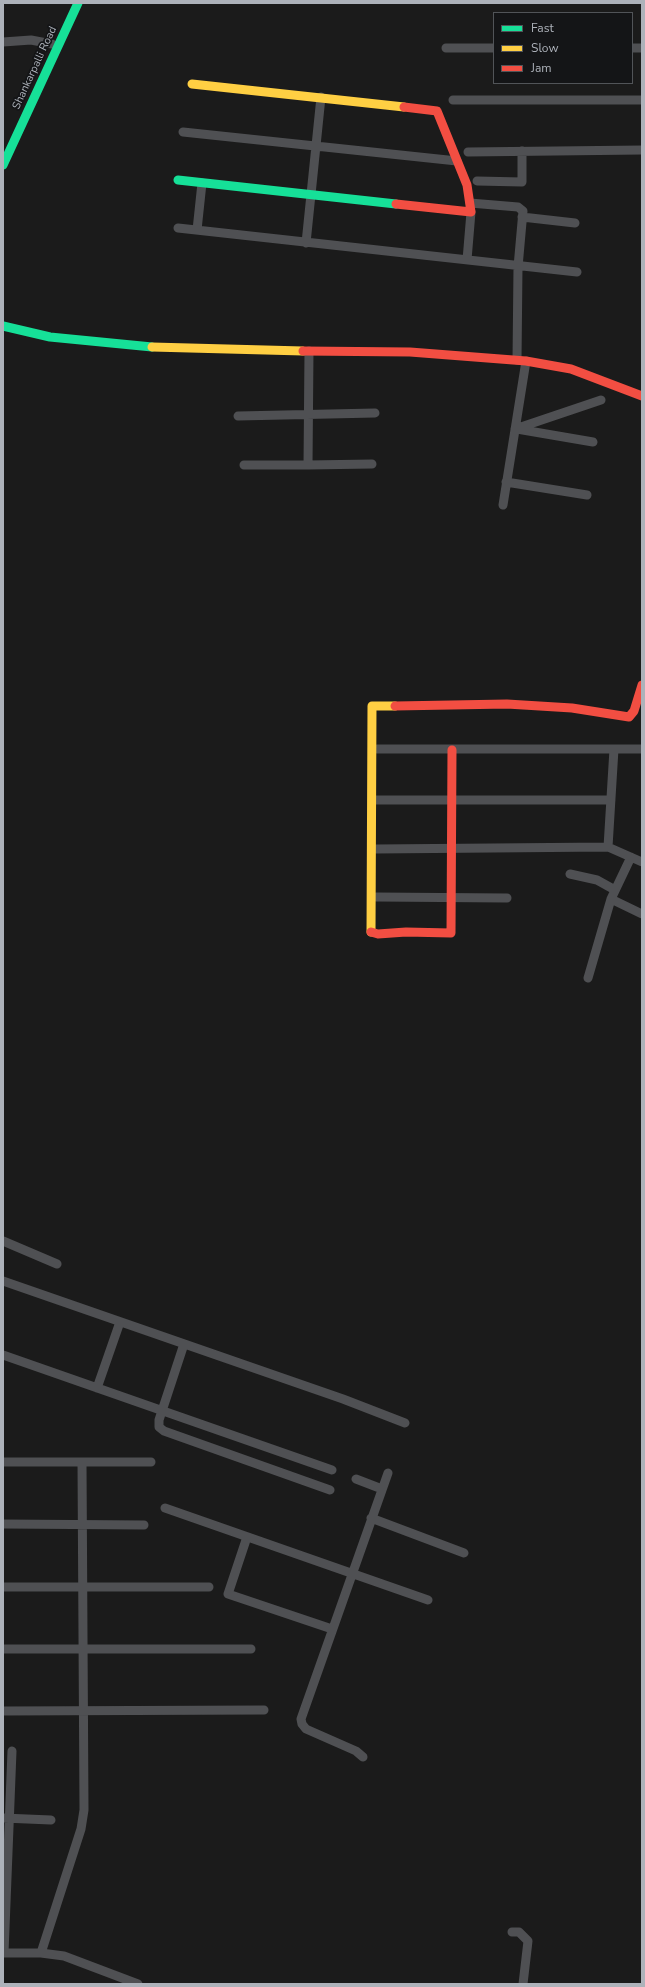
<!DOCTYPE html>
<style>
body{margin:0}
#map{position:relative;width:645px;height:1987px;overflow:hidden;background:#1b1b1b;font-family:"Nunito Sans",sans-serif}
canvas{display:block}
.frame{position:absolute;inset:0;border:4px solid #adb2ba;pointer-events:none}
.legend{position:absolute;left:493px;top:12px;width:140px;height:72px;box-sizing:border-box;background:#141517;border:1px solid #515458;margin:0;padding:5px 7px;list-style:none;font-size:12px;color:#adb2ba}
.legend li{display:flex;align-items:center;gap:8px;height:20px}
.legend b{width:20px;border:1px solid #515458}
</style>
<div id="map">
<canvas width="645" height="1987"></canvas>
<div class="frame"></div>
<ul class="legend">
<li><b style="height:5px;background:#16e098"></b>Fast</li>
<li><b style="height:5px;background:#ffcf43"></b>Slow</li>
<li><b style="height:5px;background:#f24e42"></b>Jam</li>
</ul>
</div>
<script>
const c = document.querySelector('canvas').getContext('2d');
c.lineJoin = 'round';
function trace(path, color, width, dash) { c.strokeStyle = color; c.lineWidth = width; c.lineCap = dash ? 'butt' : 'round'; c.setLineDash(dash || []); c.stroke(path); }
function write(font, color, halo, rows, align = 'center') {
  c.font = font + ' "Nunito Sans",sans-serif'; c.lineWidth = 3.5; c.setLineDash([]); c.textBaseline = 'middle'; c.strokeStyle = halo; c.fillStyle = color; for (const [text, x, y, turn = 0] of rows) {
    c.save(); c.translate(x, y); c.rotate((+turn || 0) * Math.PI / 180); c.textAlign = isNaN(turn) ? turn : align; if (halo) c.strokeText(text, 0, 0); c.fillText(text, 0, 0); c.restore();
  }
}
trace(new Path2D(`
 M3,42L31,40L52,44
 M446,48H494
 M632,48H642
 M453,100H642
 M183,132L457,161
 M468,152L642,150
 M477,181L522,182V151
 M470,203L518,207L523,211L518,267L517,360
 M522,217L575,223
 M178,228L577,272
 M197,230L202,183
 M306,243L321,97
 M467,260L471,212
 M309,351L308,465L372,464
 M238,416L375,413
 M515,429L601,400
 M517,429L593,442
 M244,465H308
 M506,482L587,495
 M503,505L526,361
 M377,749H642
 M376,800H611
 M608,847L642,862
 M376,849L608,847L614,749
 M570,874L597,880L615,890
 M376,897L507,898
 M611,899L642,914
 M588,978L611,899L631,857
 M3,1241L57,1264
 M3,1281L343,1399L405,1423
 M184,1344L159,1420V1427L164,1431L330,1490
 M3,1355L332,1470
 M97,1388L120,1322
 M3,1462H151
 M356,1479L382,1489
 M165,1508L428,1600
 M371,1518L464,1553
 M3,1524L144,1525
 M247,1537L228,1594L332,1629
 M3,1587H209
 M3,1649H251
 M3,1711L264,1710
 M363,1757L356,1751L306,1729L302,1724L301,1719L388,1473
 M3,1818L51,1820
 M512,1932H519L528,1941L523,1984
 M3,1953H41L64,1956L138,1984
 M4,1953L12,1751
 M41,1953L81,1829L84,1810L82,1462`), '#4f5053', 9);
trace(new Path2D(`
 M3,165L78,3
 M178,180L396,204
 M3,326L50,337L152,347`), '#16e098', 9);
trace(new Path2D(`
 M192,84L404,107
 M152,347L303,351
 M371,932L372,706H395`), '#ffcf43', 9);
trace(new Path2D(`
 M396,204L471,212L467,185L437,111L404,107
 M303,351L410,352L526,361L571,369L642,396
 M395,706L507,704L572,708L629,717L634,711L642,685
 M371,932L378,934L406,932L451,933L452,750`), '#f24e42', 9);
write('11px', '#adb2ba', '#141517', [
 ["Shankarpalli Road",35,68,-65]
]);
</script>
